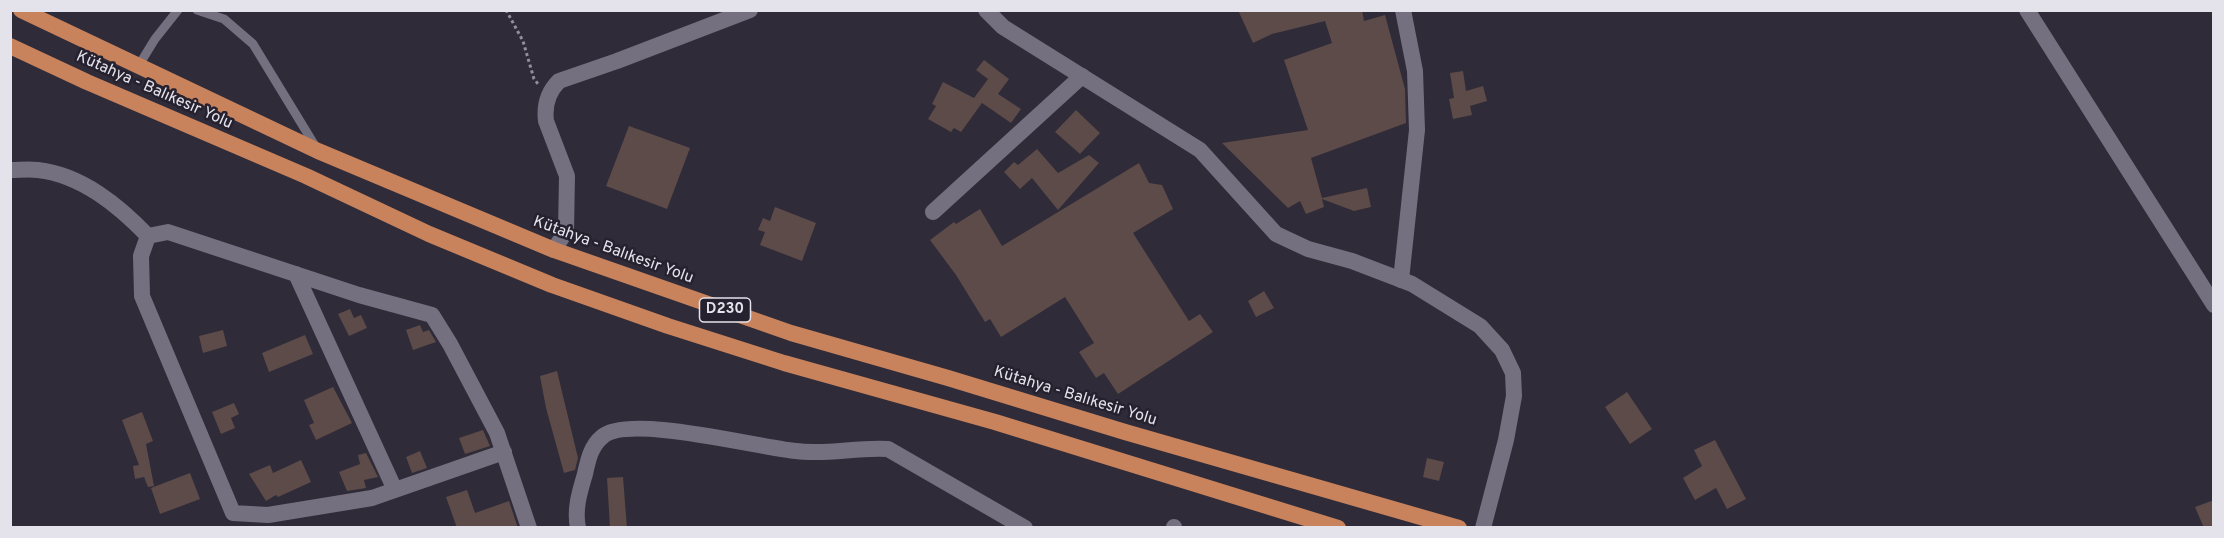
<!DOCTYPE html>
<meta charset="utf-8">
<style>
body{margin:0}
#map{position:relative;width:2224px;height:538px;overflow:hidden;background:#2f2b38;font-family:Overpass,sans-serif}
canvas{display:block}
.frame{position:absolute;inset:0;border:12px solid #e4e2ea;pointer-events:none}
</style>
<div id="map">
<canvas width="2224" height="538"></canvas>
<div class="frame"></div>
</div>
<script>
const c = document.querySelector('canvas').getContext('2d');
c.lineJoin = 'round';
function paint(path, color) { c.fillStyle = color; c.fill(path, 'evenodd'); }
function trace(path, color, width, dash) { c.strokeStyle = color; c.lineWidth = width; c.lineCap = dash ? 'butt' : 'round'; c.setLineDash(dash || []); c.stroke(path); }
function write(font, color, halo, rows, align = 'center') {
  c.font = font + ' Overpass,sans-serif'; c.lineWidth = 5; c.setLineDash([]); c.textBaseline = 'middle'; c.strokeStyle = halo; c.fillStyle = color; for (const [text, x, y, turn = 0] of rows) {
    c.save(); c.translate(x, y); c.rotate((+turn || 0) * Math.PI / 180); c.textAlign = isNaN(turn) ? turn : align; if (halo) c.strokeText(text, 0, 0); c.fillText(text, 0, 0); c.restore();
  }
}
paint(new Path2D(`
 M1238,10H1362L1364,21L1385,15L1405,89L1406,123L1311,158L1322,198L1367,188L1371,207L1354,211L1322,199L1324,207L1306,214L1300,201L1288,208L1222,143L1308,130L1284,60L1332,43L1325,21L1272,34L1253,43Z
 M984,60L1009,79L998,94L1021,109L1011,123L982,103L961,132L954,128L951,132L928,119L936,106L932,104L943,82L974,98L988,79L976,70Z
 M1463,71L1466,91L1483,86L1487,101L1470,106L1472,115L1453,119L1449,99L1454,98L1450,73Z
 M1076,110L1100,133L1080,154L1055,132Z
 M629,126L690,148L667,209L606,186Z
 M1037,149L1058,173L1089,155L1099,163L1058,210L1032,178L1020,189L1004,172L1014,162L1018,165Z
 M1139,163L1149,183L1162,185L1173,209L1133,233L1189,321L1200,314L1213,332L1118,394L1104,373L1096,378L1079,352L1094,343L1065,297L1001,337L990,319L985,322L956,275L930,240L954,222L956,224L980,209L1002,246Z
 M775,207L816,223L802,261L760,245L765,232L758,230L763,218L770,221Z
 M1264,291L1274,308L1256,317L1248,301Z
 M350,309L354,318L361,315L367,328L349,336L338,314Z
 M420,325L423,332L429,330L436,342L413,350L406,330Z
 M223,330L227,346L203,353L199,336Z
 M305,335L313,354L269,372L262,353Z
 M557,371L578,458L575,470L564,473L546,408L540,376Z
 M333,387L352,423L316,440L309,425L314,423L304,400Z
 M1627,392L1652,429L1630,444L1605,407Z
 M234,403L239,414L231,418L235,428L221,434L212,412Z
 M142,412L153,441L146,444L154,486L148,487L144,477L135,479L133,466L139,465L122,420Z
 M483,430L490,446L465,454L459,438Z
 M1715,440L1746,499L1727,509L1716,488L1695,500L1683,478L1702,466L1694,450Z
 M420,451L427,468L412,473L406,457Z
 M366,453L378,477L364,480L366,488L347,491L339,472L360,464L358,455Z
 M1427,458L1444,462L1439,481L1423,477Z
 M301,460L311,482L278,497L276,495L266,501L249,474L270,465L273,473Z
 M190,473L200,499L160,514L151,488Z
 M623,477L627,528H610L607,478Z
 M467,490L475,513L509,501L518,528H457L446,497Z
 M2214,500V528H2204L2195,507Z`), '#5c4b48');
trace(new Path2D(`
 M506,10L523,41L534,79L539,85`), '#928f99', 3, [3, 3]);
trace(new Path2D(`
 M197,10L224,19L253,44L317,149
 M139,65L155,39L178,10`), '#75707f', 9);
trace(new Path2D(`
 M2027,10L2214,305
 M10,170C20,170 29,169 38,170C82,175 119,206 148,236
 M933,212L1082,76
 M148,236L141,256L142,296L233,513L268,515L372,498L504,452
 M148,236L168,232L359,295L432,315L450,344L497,433L529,528
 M554,250L566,231L567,176L546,121C544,105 548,92 559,81L617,61L750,10
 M296,274L395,490
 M1401,280L1417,130L1415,71L1403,10
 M578,528C574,509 580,491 585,474C588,460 591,446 602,437C627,413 760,448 796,451C827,455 857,447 888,449L1025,528
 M1174,528V527`), '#75707f', 16);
trace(new Path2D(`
 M986,10L1003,27L1200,150L1276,234L1308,249L1352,261L1412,284L1480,326L1502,350L1513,373L1514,396L1506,440L1483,528`), '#75707f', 16);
trace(new Path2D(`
 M21,10L318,151L554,250L791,333L948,378L1125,432L1459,528
 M10,46L87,82L306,176L429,234L552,285L668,326L784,363L995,422L1338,528`), '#c8825c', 16);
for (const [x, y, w] of [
 [725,310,51]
]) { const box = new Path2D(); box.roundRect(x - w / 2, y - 12, w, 24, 4.5); c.fillStyle = '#26212e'; c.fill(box); trace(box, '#e4e2ea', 1.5); }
write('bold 15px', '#e4e2ea', null, [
 ["D230",725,310]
]);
write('16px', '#e4e2ea', '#26212e', [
 ["Kütahya - Balıkesir Yolu",154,91,24],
 ["Kütahya - Balıkesir Yolu",613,251,20],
 ["Kütahya - Balıkesir Yolu",1075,397,17]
]);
</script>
